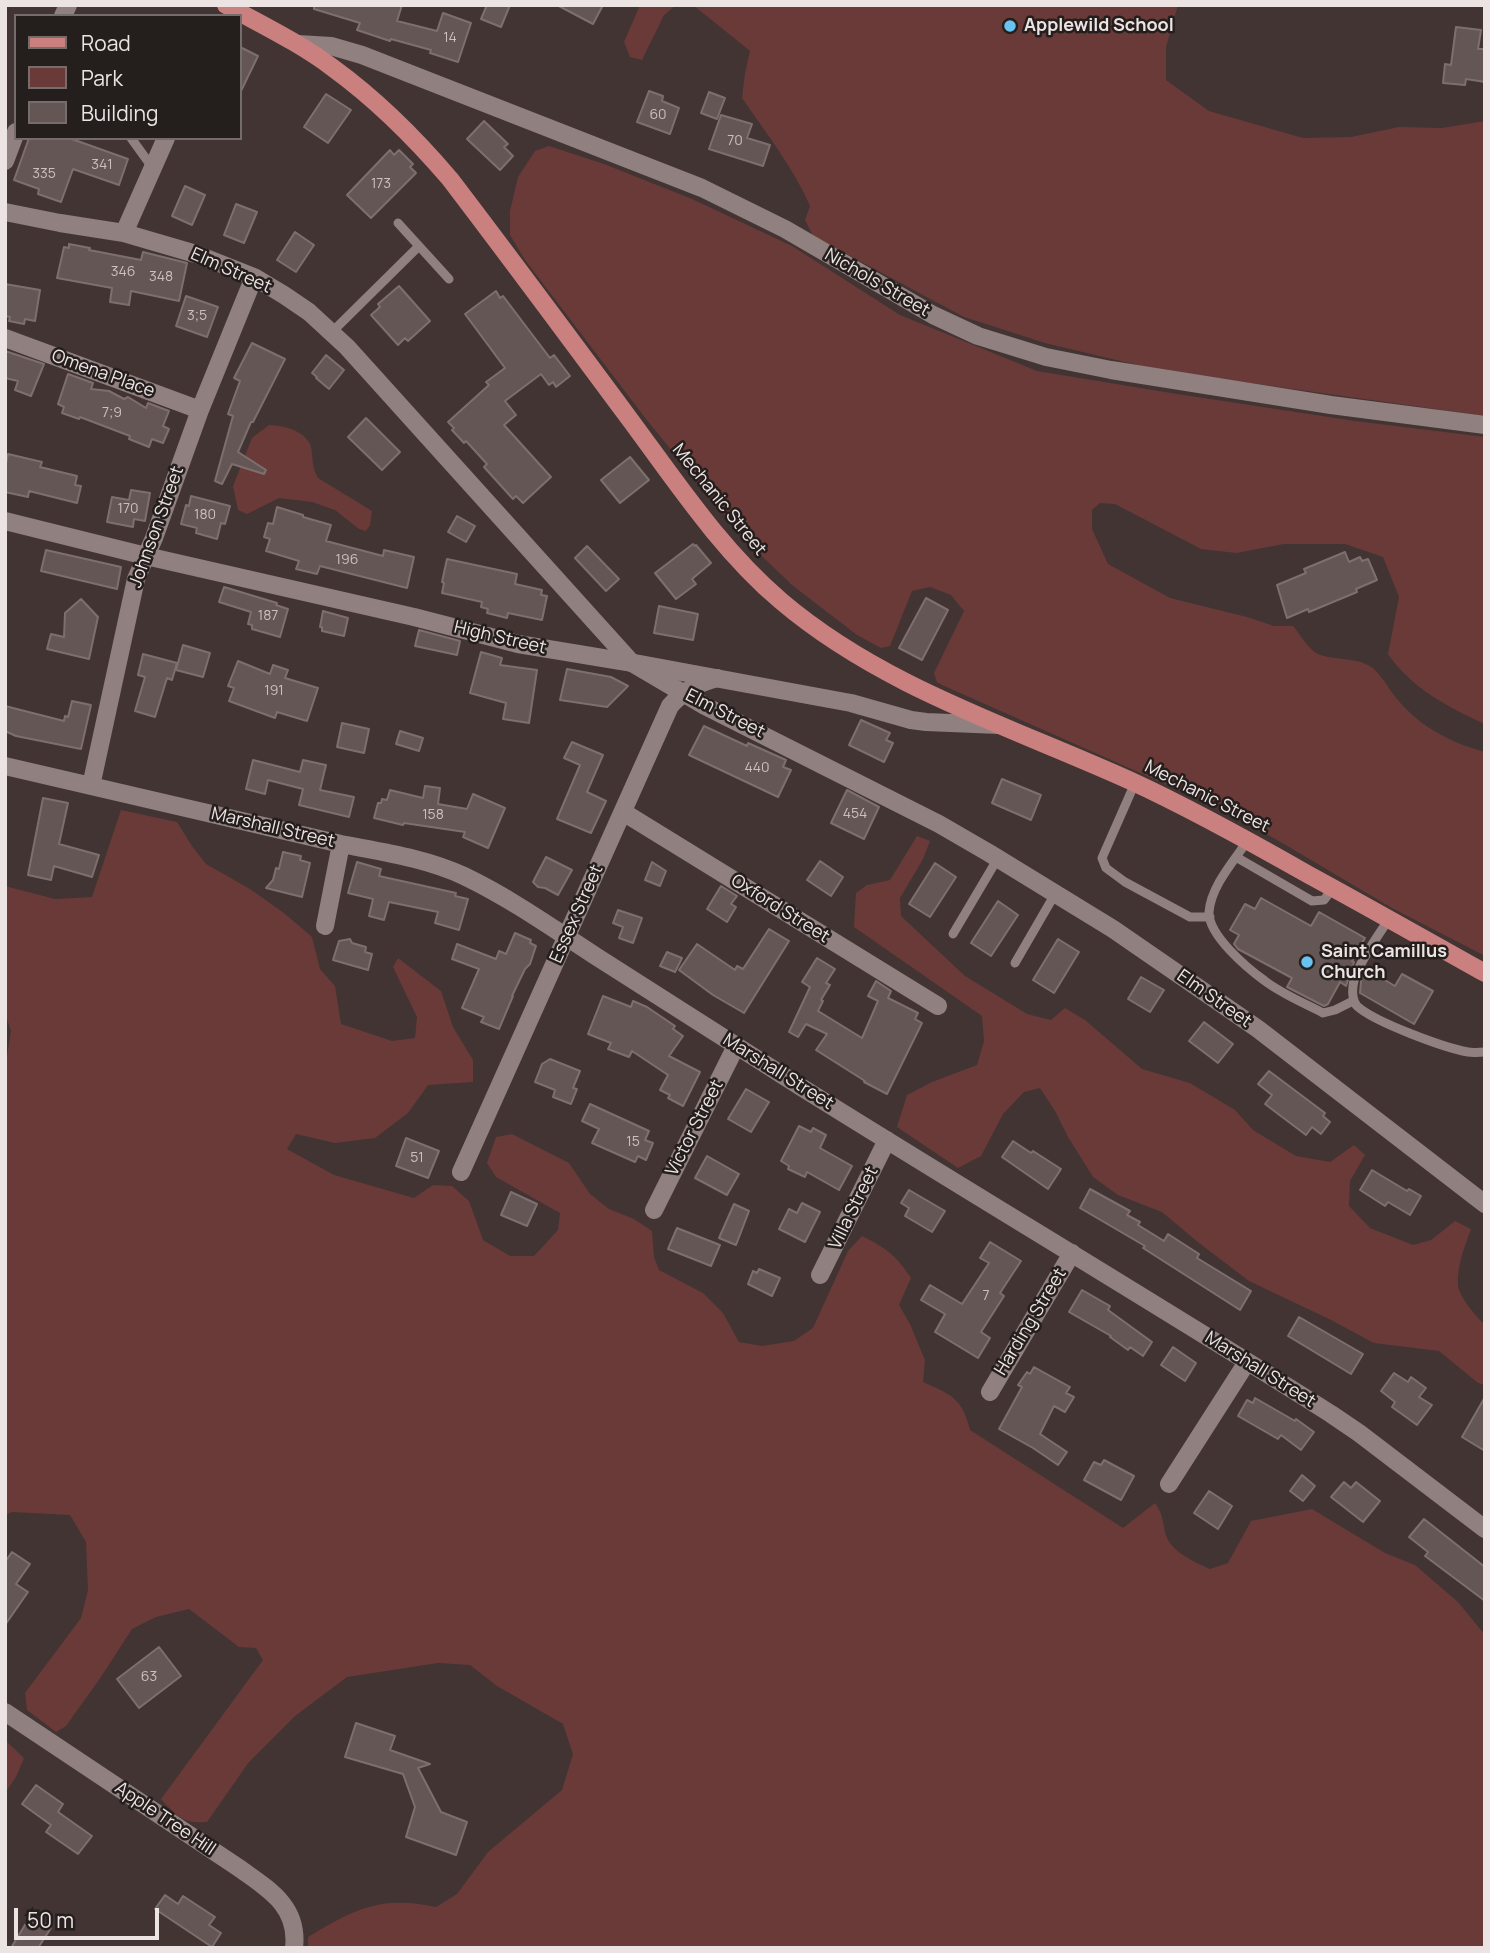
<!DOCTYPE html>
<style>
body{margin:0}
#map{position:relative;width:1490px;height:1953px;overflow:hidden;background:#413433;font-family:Manrope,sans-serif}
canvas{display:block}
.frame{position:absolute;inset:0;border:7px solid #ece3e3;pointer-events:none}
.legend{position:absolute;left:14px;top:14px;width:228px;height:126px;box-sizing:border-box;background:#241e1d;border:2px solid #746d6c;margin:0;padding:9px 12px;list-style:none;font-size:21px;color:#ece3e3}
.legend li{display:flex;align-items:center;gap:14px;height:35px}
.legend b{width:35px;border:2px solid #746d6c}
.scale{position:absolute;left:14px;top:1908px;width:145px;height:32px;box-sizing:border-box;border:4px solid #ece3e3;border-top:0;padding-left:9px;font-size:21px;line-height:24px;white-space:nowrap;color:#ece3e3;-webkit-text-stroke:5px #241e1d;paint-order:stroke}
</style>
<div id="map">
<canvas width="1490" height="1953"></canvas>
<div class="frame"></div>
<ul class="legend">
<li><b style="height:9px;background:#ca807e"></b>Road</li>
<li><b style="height:19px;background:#6a3a38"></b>Park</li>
<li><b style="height:19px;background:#645655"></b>Building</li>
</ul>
<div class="scale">50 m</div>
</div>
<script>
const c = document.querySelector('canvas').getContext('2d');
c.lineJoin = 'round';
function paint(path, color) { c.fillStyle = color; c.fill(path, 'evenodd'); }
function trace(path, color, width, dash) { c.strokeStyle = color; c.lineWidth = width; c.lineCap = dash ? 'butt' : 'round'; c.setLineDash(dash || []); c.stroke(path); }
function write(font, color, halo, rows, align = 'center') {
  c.font = font + ' Manrope,sans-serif'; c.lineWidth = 5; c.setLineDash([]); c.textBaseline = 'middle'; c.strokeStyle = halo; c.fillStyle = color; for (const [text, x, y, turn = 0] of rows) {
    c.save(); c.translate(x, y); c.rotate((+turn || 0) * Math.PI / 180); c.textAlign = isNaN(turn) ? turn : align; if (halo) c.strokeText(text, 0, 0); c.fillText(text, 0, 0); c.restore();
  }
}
paint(new Path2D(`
 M640,5H676L664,15L642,60L630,57L624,42Z
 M693,5H1178L1166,47V80L1209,111L1303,138L1351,137L1399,127L1442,128L1485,121V416L1158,370L1045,343L964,317L813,236L805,220L810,206C793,167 766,133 742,98L745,73L750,51Z
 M549,146L604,164L692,199L792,246L900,315L1037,371L1177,394L1355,421L1485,437V724C1449,708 1410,687 1388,654L1399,597L1383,557L1345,544H1284L1236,553L1201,549L1115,504L1100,503L1092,510V529L1108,564L1170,598L1247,617L1274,626H1293C1300,634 1308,649 1318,654C1334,661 1360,656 1375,670C1384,679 1390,691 1398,700C1420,727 1452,743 1485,752V956L1392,908L1284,844L1224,810L942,685L937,682L934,673L964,611L951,595L930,587L912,591L890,646L881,648L857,635L792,585L742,537L646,419L525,260L510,235V211L518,177L535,151Z
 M269,425C283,426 302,429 310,444C314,454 310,464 318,478L372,511L370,525L366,531L359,529L335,510L312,502L279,498L247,514L238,510L233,486L252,438Z
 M121,810L177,822L192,846L206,864L250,889L284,913L312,937L320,969L335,986L341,1024L392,1041L415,1038L417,1017L393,967L398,958L441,991L453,1027L473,1060V1082L428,1085L408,1113L375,1138L335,1143L296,1134L287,1149L334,1175L414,1198L433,1185L452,1186L469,1201L483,1240L510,1256H534L558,1230L560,1213L496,1177L487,1163L496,1137L512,1134L569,1163L590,1194L609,1209L634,1219L652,1231L654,1257L659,1270L703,1293L723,1313L739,1342L762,1346L794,1341L813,1328L848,1251L862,1236C886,1248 896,1255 911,1278L899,1305L910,1324L925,1360L923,1382C952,1395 962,1398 970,1430L1123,1528L1155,1503C1164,1516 1162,1521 1166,1535C1171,1552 1195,1562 1210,1569L1228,1563L1251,1521L1312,1509L1385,1553L1415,1565L1458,1602L1485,1635V1948H308V1937C354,1909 381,1895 436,1907L457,1894L488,1852L562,1790L573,1754L563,1724L497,1686L470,1665L438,1663L347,1677L295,1716L249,1762L207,1822C183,1824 176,1816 161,1799L263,1660L256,1648L239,1647L189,1609L156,1617L132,1629L101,1677L66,1726L56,1732L27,1710L25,1693L81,1618L88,1590L86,1542L70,1515L12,1512L5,1515V1069L11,1031L5,1013V886L55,899L92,897Z
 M917,836L930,841L923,859L900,898L901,916L965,976L1027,1014L1051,1020L1065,1008L1085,1020L1142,1069L1190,1083L1235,1110L1253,1130L1296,1156L1330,1162L1354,1145L1365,1155L1350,1181L1349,1206L1370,1228L1413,1245L1431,1240L1455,1221L1471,1229C1465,1246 1457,1265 1458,1284C1458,1296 1476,1316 1485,1325V1385L1478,1383L1439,1351L1374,1343L1329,1319L1249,1281L1199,1243L1162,1212L1118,1195L1093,1177L1068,1137L1055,1111L1040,1088L1024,1092L1003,1114L981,1156L958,1168L897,1127L907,1095L932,1082L977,1065L984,1041L982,1016L854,927L856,893L867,885L890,880Z
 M5,1740L24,1758L16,1777L5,1793Z`), '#6a3a38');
const building = new Path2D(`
 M314,5H402L397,21L437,31L443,13L471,23L458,62L430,53L431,50L391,39L390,41L357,30L360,23L314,9Z
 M487,5H510L501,27L481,19Z
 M557,5H603L593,24Z
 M1456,27L1481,30L1478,49H1485V82L1466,79L1465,85L1443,83L1445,64L1451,65Z
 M240,47L258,56L240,93Z
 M649,91L663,96L662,101L679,108L670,134L637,122Z
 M709,92L725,98L717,119L701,113Z
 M326,94L351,110L328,143L304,127Z
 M721,115L752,124L747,138L770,145L763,166L709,149Z
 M484,121L508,144L504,147L513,156L500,170L467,139Z
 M29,138H69L128,159L119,185L73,169L61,202L38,194L39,189L14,180Z
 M390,150L394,155L399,150L413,164L410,167L416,173L371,218L347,195Z
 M185,186L205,195L192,225L172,216Z
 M236,204L257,212L244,243L224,235Z
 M295,232L314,245L296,272L277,260Z
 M69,244L90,248L89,250L141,260L143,252L187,263L179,301L131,291L129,305L110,302L112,288L57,278L64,247L69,248Z
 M5,284L40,290L35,321L25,319L24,324L9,321L10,317L5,316Z
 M399,286L430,321L408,341L405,338L398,345L371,315L380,307L378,304Z
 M496,291L500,298L503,296L550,358L554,355L570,376L556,387L553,382L549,385L541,374L505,401L516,415L504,425L551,477L523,503L516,496L513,499L484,467L487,464L466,441L464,443L452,430L454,428L448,422L489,385L486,382L505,368L465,314Z
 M186,296L218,307L207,337L176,326Z
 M252,343L285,359L253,422H251L238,452L266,470L264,474L232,464L222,484L215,481L233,416L228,414L240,381L234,378Z
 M5,351L44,364L31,396L15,390L18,381L5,378Z
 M326,355L344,370L329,389L316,378L317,377L312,373Z
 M68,374L93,383L91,389L109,391L124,399L128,397L146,408L148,403L169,411L163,426L169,429L163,443L152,439L149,447L129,439L130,436L80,417L79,419L62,413L64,407L58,404Z
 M366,418L400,452L382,470L348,437Z
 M8,454L42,462L40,467L77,476L75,485L81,486L77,503L29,491L28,497L5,492V468Z
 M630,457L649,480L620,503L601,480Z
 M131,490L150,493L145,521L134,519L133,527L107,522L112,497L129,500Z
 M191,496L230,506L225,524L221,523L217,539L196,533L197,528L181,524L186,505L189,506Z
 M277,507L303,515V517L331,525L326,541L383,556L384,550L414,557L407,588L320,566L317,574L296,569L299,561L266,551L270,539L264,537L268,523L273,524Z
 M457,516L475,526L466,542L448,532Z
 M693,544L695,546L696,545L711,563L692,579L696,584L676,599L655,573Z
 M587,546L619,579L606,591L575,558Z
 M46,550L121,567L117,589L41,571Z
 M1345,552L1349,562L1360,557L1362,561L1368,559L1377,580L1356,589L1357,592L1309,612L1308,609L1287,618L1277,585L1306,573L1304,569Z
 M447,559L517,574L515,584L542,590L541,595L547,596L542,620L508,613L507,618L487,613L488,609L481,607L482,602L442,593L444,583L442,582Z
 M224,587L277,603L276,605L288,609L280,637L252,629V625L248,624L251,612L219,602Z
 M926,598L948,610L922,660L899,648Z
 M81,599L98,617L89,659L47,649L51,634L64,637L65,613Z
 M659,606L698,614L693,640L654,633Z
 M323,611L348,618L344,636L322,631V627H320Z
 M419,630L460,641L457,655L415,646Z
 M183,645L210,653L203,677L176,670Z
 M481,652L502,658L500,665L537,670L529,723L503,719L506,703L470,693Z
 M143,654L177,663L172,680L167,678L155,717L135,711L145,677L138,675Z
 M238,661L270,674L273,665L288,670L285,678L318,688L307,721L277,712L275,718L229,701L234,688L228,686Z
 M567,669L611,677L628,686L607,707L560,700Z
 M72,701L91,705L81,749L16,736L5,731V706L64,721L65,716L68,717Z
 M861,720L890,733L886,740L893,743L884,762L849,745Z
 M342,723L369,729L364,753L337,747Z
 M704,726L747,746L748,743L786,760L783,767L791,770L778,797L689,755Z
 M400,731L423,738L419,751L396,744Z
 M572,742L603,755L587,792L606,801L591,833L557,819L580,765L564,758Z
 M253,760L300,772L303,760L326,765L320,790L354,797L349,817L299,805L303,789L268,780L265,794L246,789Z
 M1002,779L1041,795L1031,820L992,803Z
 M425,786L440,788L438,804L467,809L473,794L505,808L488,848L463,837L465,832L404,823L403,825L374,818L378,803H381L382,799L387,800L390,790L423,798Z
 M847,790L879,807L864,839L831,823Z
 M43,798L68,803L59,844L99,855L92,877L54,866L51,880L28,875Z
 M283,852L301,856L300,860L310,863L302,897L266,888L273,880L276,868L279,869Z
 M546,857L572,870L558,895L545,888L538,887L533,882Z
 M820,861L843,877L831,896L807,880Z
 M357,862L381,869L379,876L456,893L455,896L468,899L459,930L435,923L438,912L389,902L384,920L369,916L373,899L348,893Z
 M652,862L666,871L660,886L645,880Z
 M935,863L956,877L930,917L909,904Z
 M721,886L737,896L731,904L736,907L727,922L707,909Z
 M1261,898L1311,926L1319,912L1365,938L1352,961L1354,962L1346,986L1340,982L1328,1004L1324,1006L1287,987L1292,978L1238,949L1234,944L1239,935L1230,930L1245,904L1255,909Z
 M998,901L1018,915L991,956L971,943Z
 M618,910L642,918L633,943L619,938L623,927L613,923Z
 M769,929L789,941L744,1013L713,995L679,970L697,944L735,970L737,966L743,969Z
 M515,933L531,940L530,943L536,946L530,964L525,969L512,996H513L499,1029L481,1022L484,1017L462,1008L479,969L452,959L457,944L496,959L499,951L506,954Z
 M350,939L352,943L366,947L365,952L372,954L368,970L333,960L339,941Z
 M1058,939L1079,952L1054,993L1033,980Z
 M667,952L682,958L675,972L660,966Z
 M817,958L835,969L826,983L830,985L821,1000L823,1001L818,1011L862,1038L878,1001L868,996L876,981L891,991L888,998L918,1013L915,1019L922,1023L887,1094L864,1082L865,1081L816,1050L827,1034L806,1024L798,1037L789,1032L810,987L802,982Z
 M1366,969L1395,986L1402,974L1433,991L1414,1024L1360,993L1361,981Z
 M1141,977L1164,990L1150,1012L1128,999Z
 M603,996L631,1007L633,1001L647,1007L675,1026L673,1029L683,1036L669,1056L700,1072L683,1106L668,1098L670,1095L660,1090L668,1075L632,1051L629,1057L608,1049L611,1043L588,1034Z
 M1204,1022L1233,1044L1218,1063L1189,1041Z
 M550,1059L580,1071L573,1088L577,1089L571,1104L553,1097L555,1090L535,1082L542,1064Z
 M1269,1071L1325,1113L1323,1116L1330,1122L1321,1134L1312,1127L1306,1135L1265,1104L1272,1095L1258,1084Z
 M746,1089L769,1102L751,1132L728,1119Z
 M590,1104L649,1131L645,1140L653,1143L646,1160L638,1156L635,1162L592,1143L599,1129L582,1121Z
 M799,1126L811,1132L813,1128L826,1135L820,1148L852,1166L839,1190L807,1172L805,1177L788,1169L789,1166L781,1161Z
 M406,1138L439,1151L428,1178L396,1166Z
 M1013,1141L1031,1153L1033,1151L1061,1169L1048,1189L1002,1157Z
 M707,1156L739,1174L727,1195L695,1178Z
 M1372,1170L1407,1191L1409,1189L1421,1196L1410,1215L1388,1202L1385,1206L1360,1190Z
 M1090,1189L1130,1211L1127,1215L1140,1222L1138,1225L1164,1241L1168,1234L1199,1254L1197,1258L1251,1291L1240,1310L1143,1248L1145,1246L1080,1208Z
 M909,1190L945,1211L932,1232L905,1216L909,1208L901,1203Z
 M511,1192L537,1204L527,1226L501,1215Z
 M802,1203L820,1212L805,1242L779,1229L789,1209L797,1213Z
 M734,1204L749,1211L736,1245L719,1238Z
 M677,1228L720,1245L711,1266L668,1249Z
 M990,1242L1021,1261L1000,1293L1004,1296L981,1332L990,1338L978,1358L935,1332L945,1314L921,1300L930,1285L962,1304L989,1263L980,1258Z
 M759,1269L780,1278L772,1296L748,1284L753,1271L757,1273Z
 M1082,1290L1110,1306L1108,1310L1152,1342L1143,1356L1130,1347L1128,1350L1110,1337L1111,1336L1069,1312Z
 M1299,1317L1363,1354L1351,1374L1288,1336Z
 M1173,1347L1196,1363L1185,1381L1161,1365Z
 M1034,1367L1070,1387L1066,1393L1074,1397L1065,1412L1054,1406L1040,1434L1067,1452L1058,1465L1033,1448L999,1429L1022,1387L1018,1385L1027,1372L1030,1374Z
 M1394,1373L1408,1382L1411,1377L1426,1388L1419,1397L1432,1405L1417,1425L1392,1407L1395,1402L1381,1391Z
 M1485,1397V1451L1462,1437Z
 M1255,1398L1295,1421L1296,1419L1314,1432L1301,1450L1281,1435L1278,1439L1238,1416L1247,1400L1253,1403Z
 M1104,1460L1134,1476L1121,1500L1084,1480L1094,1462L1101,1465Z
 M1302,1475L1315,1486L1303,1501L1290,1491Z
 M1344,1482L1351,1488L1356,1482L1380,1501L1363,1522L1331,1497Z
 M1209,1491L1232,1506L1218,1529L1194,1513Z
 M1424,1519L1485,1567V1601L1425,1556L1428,1552L1409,1537Z
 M12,1552L30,1564L16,1584L28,1592L5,1625V1562Z
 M159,1647L181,1676L139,1708L117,1679Z
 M356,1723L395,1736L390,1750L430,1764L418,1768L441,1812L467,1822L456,1855L406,1837L415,1807L403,1774L345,1757Z
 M36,1785L63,1804L58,1812L92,1836L78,1854L46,1832L51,1825L22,1804Z
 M165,1895L178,1904L183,1896L215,1917L209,1925L221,1933L212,1947L155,1909Z
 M31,1915L51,1928L38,1948H11Z`);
paint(building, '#645655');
trace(building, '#7d6f6e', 2);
trace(new Path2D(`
 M131,138L152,167
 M398,223L449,279
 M332,332L419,246
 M1135,783L1102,858L1106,868L1125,882L1190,917H1210
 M1248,840C1234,861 1211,886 1209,912C1208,935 1247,968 1265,981C1282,994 1304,1003 1323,1013L1335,1010L1353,1001
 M1236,857L1312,901L1324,900L1333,888
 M1389,919C1379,934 1354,969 1353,986C1352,993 1353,1002 1357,1006C1374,1022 1445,1048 1468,1052C1473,1053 1480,1052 1485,1052
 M953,934L998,858
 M1015,963L1055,894`), '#90807f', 9);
trace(new Path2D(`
 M63,16L68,5
 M298,44L331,46L362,55L702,188L785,229L933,315L978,336L1046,357L1111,370L1331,405L1485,425
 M5,161L16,132
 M5,212L60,223L124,233L196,254L254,277L284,295L309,312L347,347L632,663L705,706L939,824L989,853L1113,929L1258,1029L1485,1204
 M124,233L166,138
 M5,338L200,410
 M5,766L341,844C382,852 426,858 464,876C510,898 554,929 597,957C665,1000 733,1044 801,1087C977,1197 1155,1303 1331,1414L1359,1433L1485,1529
 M91,786L136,579L154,538L200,410L254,277
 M623,812L938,1006
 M325,926L341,844
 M461,1172L670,706C683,691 698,683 717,678
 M654,1210L736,1046
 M820,1275L887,1140
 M990,1392L1072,1253
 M1169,1484L1247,1362
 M5,1712L239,1868C268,1889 299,1906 294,1948`), '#90807f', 18);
trace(new Path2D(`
 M5,521L146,556L414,617L518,644L639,664L851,703L911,720L926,722L999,725`), '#90807f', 18);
trace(new Path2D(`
 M226,5C262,25 300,43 333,68C377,100 415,138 450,179C511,259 571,340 631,421C677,483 721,550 781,601C882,687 1012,727 1131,781C1192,809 1251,842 1309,875C1368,907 1426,940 1485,973`), '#ca807e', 18);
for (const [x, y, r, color] of [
 [1010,26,7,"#69c3f1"],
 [1307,962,7,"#69c3f1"]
]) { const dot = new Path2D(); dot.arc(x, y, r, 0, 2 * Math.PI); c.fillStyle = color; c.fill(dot); trace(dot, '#241e1d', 2.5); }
write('14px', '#cac0c0', null, [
 ["14",450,38],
 ["60",658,115],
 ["70",735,141],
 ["341",102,165],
 ["335",44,174],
 ["173",381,184],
 ["346",123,272],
 ["348",161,277],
 ["3;5",197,316],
 ["7;9",112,413],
 ["170",128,509],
 ["180",205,515],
 ["196",347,560],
 ["187",268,616],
 ["191",274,691],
 ["440",757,768],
 ["454",855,814],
 ["158",433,815],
 ["15",633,1142],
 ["51",417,1158],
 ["7",986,1296],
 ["63",149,1677]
]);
write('bold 18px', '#ece3e3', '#241e1d', [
 ["Applewild School",1024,26],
 ["Saint Camillus",1321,952],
 ["Church",1321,973]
], 'left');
write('18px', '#ece3e3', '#241e1d', [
 ["Elm Street",231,271,24],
 ["Nichols Street",877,283,30],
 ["Omena Place",103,374,20],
 ["Mechanic Street",719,500,51],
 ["Johnson Street",157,527,-70],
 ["High Street",500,638,13],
 ["Elm Street",725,714,27],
 ["Mechanic Street",1207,797,27],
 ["Marshall Street",273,828,13],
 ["Oxford Street",780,909,32],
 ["Essex Street",577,914,-66],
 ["Elm Street",1214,999,35],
 ["Marshall Street",778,1072,32],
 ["Victor Street",695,1128,-63],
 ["Villa Street",854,1208,-64],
 ["Harding Street",1031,1322,-59],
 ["Marshall Street",1260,1370,32],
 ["Apple Tree Hill",165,1819,34]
]);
</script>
